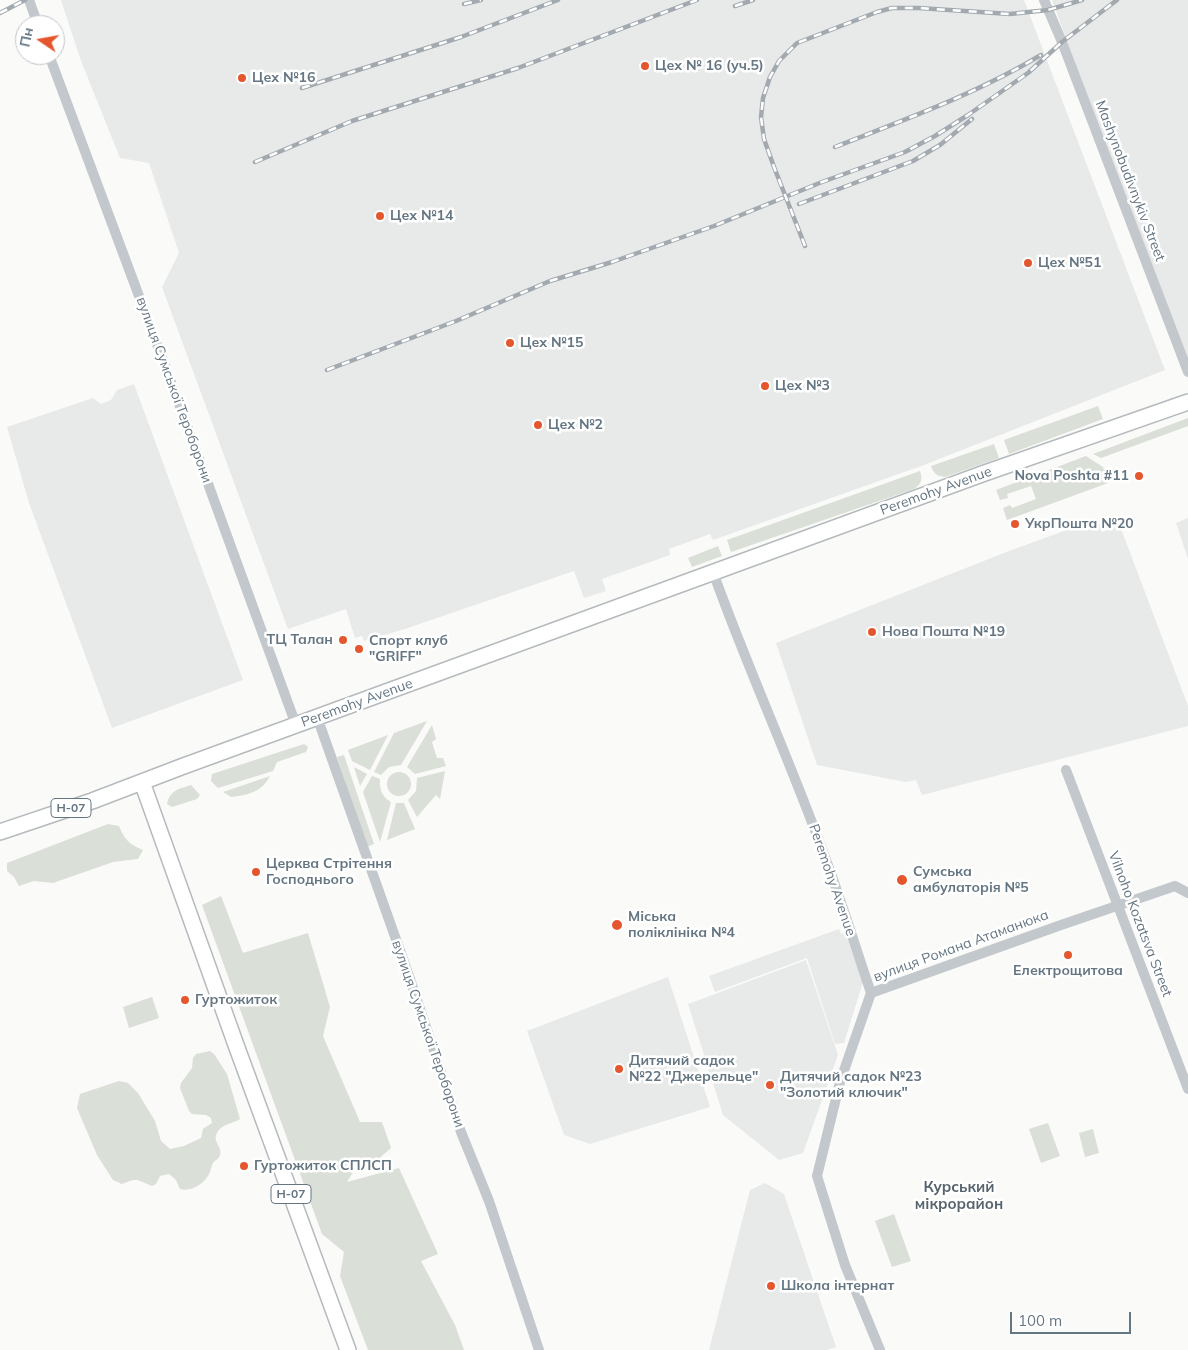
<!DOCTYPE html>
<meta charset="utf-8">
<style>
body{margin:0}
#map{position:relative;width:1188px;height:1350px;overflow:hidden;background:#fafaf8;font-family:Mulish,sans-serif}
canvas{display:block}
.north{position:absolute;left:15px;top:15px;width:50px;height:50px;box-sizing:border-box;background:#fff;border:1px solid #c1c8cd;border-radius:50%;rotate:282deg;font-size:14px;font-weight:700;line-height:20px;text-align:center;color:#657683}
.north::after{content:'';display:block;margin:auto;width:18px;height:22px;background:#e4572e;clip-path:polygon(50% 0,100% 100%,50% 72%,0 100%)}
.scale{position:absolute;left:1010px;top:1312px;width:121px;height:22px;box-sizing:border-box;border:2px solid #657683;border-top:0;padding-left:6px;font-size:15px;line-height:18px;white-space:nowrap;color:#657683;-webkit-text-stroke:4px #fff;paint-order:stroke}
</style>
<div id="map">
<canvas width="1188" height="1350"></canvas>
<div class="north">Пн</div>
<div class="scale">100 m</div>
</div>
<script>
const c = document.querySelector('canvas').getContext('2d');
c.lineJoin = 'round';
function paint(path, color) { c.fillStyle = color; c.fill(path, 'evenodd'); }
function trace(path, color, width, dash) { c.strokeStyle = color; c.lineWidth = width; c.lineCap = dash ? 'butt' : 'round'; c.setLineDash(dash || []); c.stroke(path); }
function write(font, color, halo, rows, align = 'center') {
  c.font = font + ' Mulish,sans-serif'; c.lineWidth = 5; c.setLineDash([]); c.textBaseline = 'middle'; c.strokeStyle = halo; c.fillStyle = color; for (const [text, x, y, turn = 0] of rows) {
    c.save(); c.translate(x, y); c.rotate((+turn || 0) * Math.PI / 180); c.textAlign = isNaN(turn) ? turn : align; if (halo) c.strokeText(text, 0, 0); c.fillText(text, 0, 0); c.restore();
  }
}
paint(new Path2D(`
 M61,0H1024L1165,370L924,465L713,540L710,534L669,549L670,555L602,579L606,591L584,598L574,571L405,629L364,641L362,636L355,638L346,609L288,629L162,287L179,253L149,163L120,158L81,61Z
 M1052,0H1188V372L1177,343Z
 M134,384L243,680L112,728L29,503L7,427L93,398L101,404L111,400L117,390Z
 M1188,518V559L1176,523Z
 M1097,519L1102,532L1120,526L1188,706V726L922,795L916,780L906,782L817,765L776,643L1009,551Z
 M839,929L841,934L845,932L863,982L844,1043L835,1044L807,958L715,992L709,976Z
 M806,960L838,1055L803,1153L779,1160L723,1115L688,1004Z
 M668,977L710,1107L590,1144L564,1135L527,1031Z
 M765,1183L784,1194L836,1347L827,1350H709L750,1190Z`), '#e8e9e9');
paint(new Path2D(`
 M1098,406L1103,419L1009,454L1004,440Z
 M1188,418V426L1101,458L1093,454Z
 M994,444L999,458L945,477C937,476 934,474 931,466Z
 M1086,456L1103,467L1108,483L1007,520L1003,508L1010,505L1012,508L1036,499L1031,486L1007,494L1008,498L1000,500L996,490Z
 M920,471C923,480 921,484 914,489L731,552L727,540Z
 M718,546L722,556L692,567L688,558Z
 M427,721L401,765L389,767L381,775L374,772L394,733Z
 M432,725L436,739L432,742L437,758H443L446,766L415,774L407,767Z
 M388,735L370,770L352,761L348,750Z
 M304,744L308,747L306,752L277,762L273,771L218,788L211,781L212,774Z
 M344,755L374,844L367,847L337,757Z
 M354,767L367,774L360,786Z
 M445,771L440,799L436,795L417,817L408,800L416,791L417,778Z
 M387 784a12 12 0 1 1 24 0a12 12 0 1 1-24 0Z
 M270,776C262,792 248,795 231,797L223,792Z
 M372,776L380,779C379,789 382,797 391,802L380,842L363,792Z
 M191,785L200,795L197,799L172,807L167,804C170,790 179,789 191,785Z
 M396,803H404L415,829L387,840Z
 M108,824L119,826C124,839 130,845 143,850L138,859L113,862L53,883L34,881L19,886L14,877L7,871V863Z
 M221,896L243,953L308,933L330,1007L323,1036L360,1122H382L391,1148L374,1163L356,1167L347,1182L399,1168L438,1254L421,1261L455,1325L464,1350H368L340,1276L344,1252L322,1234L202,905Z
 M152,997L159,1018L129,1028L123,1007Z
 M210,1051L214,1054L227,1074L240,1119C232,1124 221,1124 217,1133C212,1142 223,1147 220,1155C219,1159 215,1160 213,1163C211,1166 211,1171 209,1174C204,1184 191,1192 180,1189L176,1180L169,1174L160,1176L156,1184L152,1186C137,1180 138,1177 122,1184L113,1180L97,1155L77,1108L80,1094L119,1081L128,1083L138,1093L155,1121L161,1141L170,1149L184,1146L201,1138L203,1129L212,1123L211,1118L206,1115L192,1114L189,1111L180,1088L181,1083L192,1068L193,1058L196,1054Z
 M1048,1123L1060,1156L1041,1163L1029,1129Z
 M1093,1129L1099,1153L1085,1157L1079,1133Z
 M894,1214L911,1261L892,1267L875,1221Z`), '#dadfd7');
const primary = new Path2D(`
 M142,782L236,1045L348,1350
 M0,832L92,801L181,767L982,474L1188,402`);
trace(primary, '#b5babe', 18);
trace(new Path2D(`
 M29,0L38,25
 M1044,0L1062,42L1188,372
 M49,55L164,363L296,725
 M713,572C747,667 789,758 823,852C841,899 855,946 871,993
 M317,717L409,976L461,1132L489,1201L539,1350
 M1066,770L1188,1089
 M880,1350L845,1265L817,1176L840,1082L871,993L1061,925L1175,886L1188,893`), '#c3c8cc', 10);
trace(primary, '#fff', 15);
const rail = new Path2D(`
 M464,4L481,0
 M735,6L753,0
 M0,13L25,0
 M302,88L461,37L558,0
 M835,147C906,119 976,94 1041,55
 M255,162L352,121L518,68L697,0
 M799,204L913,161L940,145L972,119
 M805,246L774,167L764,139L761,117L763,98L770,77L779,61L797,43L877,12L892,8H919L1010,14L1048,10L1082,0
 M327,370L456,321L550,281L612,262L714,226L822,182L905,152L935,136L968,115L1028,73L1062,42L1117,0`);
trace(rail, '#a2aab0', 4.5);
trace(rail, '#fff', 2.5, [8]);
for (const [x, y, r, color] of [
 [645,66,5,"#e4572e"],
 [242,78,5,"#e4572e"],
 [380,216,5,"#e4572e"],
 [1028,263,5,"#e4572e"],
 [510,343,5,"#e4572e"],
 [765,386,5,"#e4572e"],
 [538,425,5,"#e4572e"],
 [1139,476,5,"#e4572e"],
 [1015,524,5,"#e4572e"],
 [872,632,5,"#e4572e"],
 [343,640,5,"#e4572e"],
 [359,649,5,"#e4572e"],
 [256,872,5,"#e4572e"],
 [902,880,6,"#e4572e"],
 [617,925,6,"#e4572e"],
 [1068,955,5,"#e4572e"],
 [185,1000,5,"#e4572e"],
 [619,1069,5,"#e4572e"],
 [770,1085,5,"#e4572e"],
 [244,1166,5,"#e4572e"],
 [771,1286,5,"#e4572e"]
]) { const dot = new Path2D(); dot.arc(x, y, r, 0, 2 * Math.PI); c.fillStyle = color; c.fill(dot); trace(dot, '#fff', 2); }
for (const [x, y, w] of [
 [71,808,40],
 [291,1194,40]
]) { const box = new Path2D(); box.roundRect(x - w / 2, y - 9.5, w, 19, 4); c.fillStyle = '#fff'; c.fill(box); trace(box, '#657683', 1); }
write('bold 12px', '#657683', null, [
 ["Н-07",71,808],
 ["Н-07",291,1194]
]);
write('bold 14px', '#657683', '#fff', [
 ["Цех № 16 (уч.5)",655,66],
 ["Цех №16",252,78],
 ["Цех №14",390,216],
 ["Цех №51",1038,263],
 ["Цех №15",520,343],
 ["Цех №3",775,386],
 ["Цех №2",548,425],
 ["Nova Poshta #11",1129,476,"right"],
 ["УкрПошта №20",1025,524],
 ["Нова Пошта №19",882,632],
 ["ТЦ Талан",333,640,"right"],
 ["Спорт клуб",369,641],
 ["\"GRIFF\"",369,657],
 ["Церква Стрітення",266,864],
 ["Господнього",266,880],
 ["Сумська",913,872],
 ["амбулаторія №5",913,888],
 ["Міська",628,917],
 ["поліклініка №4",628,933],
 ["Електрощитова",1068,971,"center"],
 ["Гуртожиток",195,1000],
 ["Дитячий садок",629,1061],
 ["№22 \"Джерельце\"",629,1077],
 ["Дитячий садок №23",780,1077],
 ["\"Золотий ключик\"",780,1093],
 ["Гуртожиток СПЛСП",254,1166],
 ["Школа інтернат",781,1286]
], 'left');
write('14px', '#657683', '#fff', [
 ["Mashynobudivnykiv Street",1130,181,69],
 ["вулиця Сумської Тероборони",174,390,70],
 ["Peremohy Avenue",936,491,-20],
 ["Peremohy Avenue",357,703,-20],
 ["Peremohy Avenue",832,880,71],
 ["Vilnoho Kozatsva Street",1140,924,69],
 ["вулиця Романа Атаманюка",961,946,-20],
 ["вулиця Сумської Тероборони",428,1034,71]
]);
write('bold 15px', '#57646e', '#fff', [
 ["Курський",959,1187],
 ["мікрорайон",959,1204]
]);
</script>
